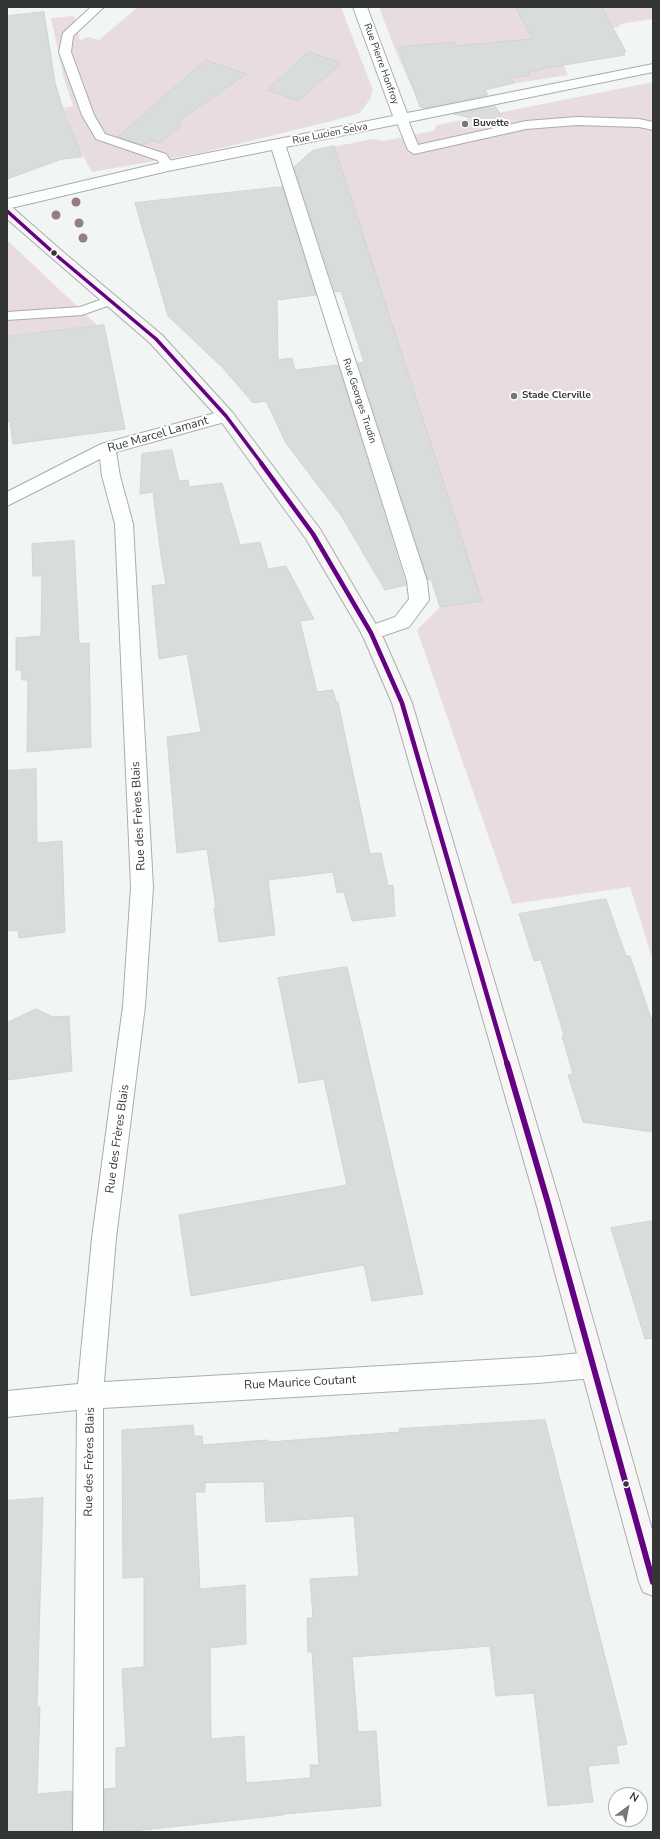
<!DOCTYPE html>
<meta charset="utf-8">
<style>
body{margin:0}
#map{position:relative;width:660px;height:1839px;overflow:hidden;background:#f1f6f5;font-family:"Nunito Sans",sans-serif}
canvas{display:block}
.frame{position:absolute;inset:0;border:8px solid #343636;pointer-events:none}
.north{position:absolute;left:608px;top:1787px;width:40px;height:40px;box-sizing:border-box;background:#fff;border:1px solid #aeafaf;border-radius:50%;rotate:32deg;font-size:11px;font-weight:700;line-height:16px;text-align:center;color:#343636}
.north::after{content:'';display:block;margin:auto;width:14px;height:18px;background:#767979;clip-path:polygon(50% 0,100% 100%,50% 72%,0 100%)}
</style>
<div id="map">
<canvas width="660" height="1839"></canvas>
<div class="frame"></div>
<div class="north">N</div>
</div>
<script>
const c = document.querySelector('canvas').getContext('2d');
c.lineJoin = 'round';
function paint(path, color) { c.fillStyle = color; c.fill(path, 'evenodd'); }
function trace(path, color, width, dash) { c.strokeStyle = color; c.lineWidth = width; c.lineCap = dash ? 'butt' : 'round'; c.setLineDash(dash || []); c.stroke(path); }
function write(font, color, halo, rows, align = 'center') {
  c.font = font + ' "Nunito Sans",sans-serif'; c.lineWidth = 4; c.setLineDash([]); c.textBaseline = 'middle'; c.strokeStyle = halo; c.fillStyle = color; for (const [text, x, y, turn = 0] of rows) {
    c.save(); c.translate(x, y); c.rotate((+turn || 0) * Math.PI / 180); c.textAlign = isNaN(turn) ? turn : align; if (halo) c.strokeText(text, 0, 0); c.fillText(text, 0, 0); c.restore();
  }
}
paint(new Path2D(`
 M138,7H341L373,90L370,99L360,113L332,121L201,153L92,172L78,147L64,108L73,106L64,79L51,18L74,16L80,40L88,37L99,40Z
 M379,7H653V19L620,24L619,27L551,37L568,75L429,97L415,94L396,52Z
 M653,82V961L630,887L512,904L417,630L440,607L301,161L312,151L373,139L383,141L433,131L437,125Z
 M7,240L98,326L7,337Z`), '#e9dce0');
const building = new Path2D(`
 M516,7H602L626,52H623L625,55L540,69V70L528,72L530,75L511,78L514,83L485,90L488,95L425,108L420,107L398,47L454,42L455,46L532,39Z
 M44,12L55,83L61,103L82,157L62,159L7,179V16Z
 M309,52L341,63L299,101L267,90Z
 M206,60L246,74L177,122L182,125L160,143L151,140L143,145L118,137Z
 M495,106L507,124L501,125L454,114Z
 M334,146L355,210L482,601L440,607L431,579L428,580L358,363L364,362L341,291L335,292L294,167L312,151Z
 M282,187L316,295L277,300L278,360L292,358L295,370L338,365L406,585L385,590L342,517L286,443L266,401L253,403L223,368L168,316L135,203Z
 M104,325L125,429L13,444L10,422H7V337Z
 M172,450L179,481L188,480L189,487L222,483L240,545L260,542L268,569L286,566L314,619L300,621L317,692L333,690L336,702H338L370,854L381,853L388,886L393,885L395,916L352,921L344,892L337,893L333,872L268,880L275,935L219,942L214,908H216L207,849L177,853L167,737L201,732L187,654L159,659L152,586L166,584L161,556L153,492L140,494L142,454Z
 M74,541L79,644L89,643L91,747L27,752L28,680H22L21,670H16V638L41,636L42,576H33L32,544Z
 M36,769L37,843L62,841L65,932L19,938L18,930L7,931V771Z
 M606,899L626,956H630L653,1024V1132L583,1122L568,1075L573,1074L562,1036L564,1035L541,960L534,961L519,914Z
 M347,967L423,1294L372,1301L364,1265L191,1296L179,1215L347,1185L324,1079L299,1083L278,978Z
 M36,1009L53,1017L69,1016L72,1071L7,1080V1023Z
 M653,1221V1338L645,1339L611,1228Z
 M545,1420L627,1744L616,1746L619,1763L588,1766L593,1802L548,1806L534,1693L496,1696L490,1646L352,1657L358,1732L376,1731L381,1806L283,1814V1815L124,1832H104V1789L116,1788V1748L126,1747L122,1669L144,1667V1577L123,1578L122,1430L193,1425L194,1436H202L203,1445L268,1440L269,1442L400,1432L399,1429ZM264,1482L266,1522L354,1516L359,1576L310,1579L313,1618H307L308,1652H312L319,1765H310L311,1778L246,1783L244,1736L211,1739L210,1648L246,1644L245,1585L200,1589L195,1492H205V1483Z
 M43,1498L37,1707H40L37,1794L72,1791V1832H7V1501Z`);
paint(building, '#d9dcdc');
trace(building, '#d1d4d3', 1);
const lane = new Path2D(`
 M91,7H104L73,36L71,52L94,115L105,134L166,154L174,166L172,169H164L157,160L96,139L82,115L59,52L63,33Z
 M402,116L408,120L418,145L526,121L577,117L639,119L653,122V130L639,127L577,125L526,129L414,154L408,150L396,120Z
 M111,296L116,297L118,300L116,303L82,315L7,320V312L80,307Z`);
const street = new Path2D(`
 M353,7H367L407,113L653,64V72L286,147L427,581L429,600L409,627L371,640L364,638L361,633L364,628L395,617L409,599L407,581L272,150L168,171L7,209V199L168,161L393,116Z
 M226,410L232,412L235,416L232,420L116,452L120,476L133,524L153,887L145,1006L116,1238L104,1382L538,1357L593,1352L602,1356L606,1365L602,1374L593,1378L538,1383L103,1408V1832H73L77,1410L7,1417V1391L78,1384L92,1238L123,1006L131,887L115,524L102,476L100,459L7,506V492L101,444Z`);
const secondary = new Path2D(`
 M7,206L13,208L62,251L162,335L232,412L320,529L381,633L412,703L560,1203L653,1533V1596L643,1592L639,1582L536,1203L392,703L362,634L306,539L220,420L150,343L7,219Z`);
trace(lane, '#aaadad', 2);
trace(street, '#aaadad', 2);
trace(secondary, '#aaadad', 2);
paint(lane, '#fdfefe');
paint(street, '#fdfefe');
paint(secondary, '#f8f5f6');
trace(new Path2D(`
 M7,211L56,255L156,339L226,416L262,464`), '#640082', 3.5);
trace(new Path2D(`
 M261,463L313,534L371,633L402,703L507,1064`), '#640082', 4.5);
trace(new Path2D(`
 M507,1063L548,1203L653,1582`), '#640082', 6);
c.fillStyle = '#957c87';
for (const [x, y] of [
 [76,202],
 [56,215],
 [79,223],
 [83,238]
]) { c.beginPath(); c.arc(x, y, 4.5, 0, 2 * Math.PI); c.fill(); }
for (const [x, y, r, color] of [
 [465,124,4,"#767979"],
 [54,253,3.5,"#343636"],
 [514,396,4,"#767979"],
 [626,1484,3.5,"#343636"]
]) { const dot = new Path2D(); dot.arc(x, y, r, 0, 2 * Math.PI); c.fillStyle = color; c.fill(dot); trace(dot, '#fff', 1.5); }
write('10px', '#343636', '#fff', [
 ["Rue Pierre Honfroy",381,64,70],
 ["Rue Lucien Selva",330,134,-11],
 ["Rue Georges Trudin",359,401,72]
]);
write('bold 10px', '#343636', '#fff', [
 ["Buvette",473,124],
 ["Stade Clerville",522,396]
], 'left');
write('12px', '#343636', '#fff', [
 ["Rue Marcel Lamant",158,435,-16],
 ["Rue des Frères Blais",139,816,-93],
 ["Rue des Frères Blais",118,1139,-82],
 ["Rue Maurice Coutant",300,1383,-3],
 ["Rue des Frères Blais",90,1462,-89]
]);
</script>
